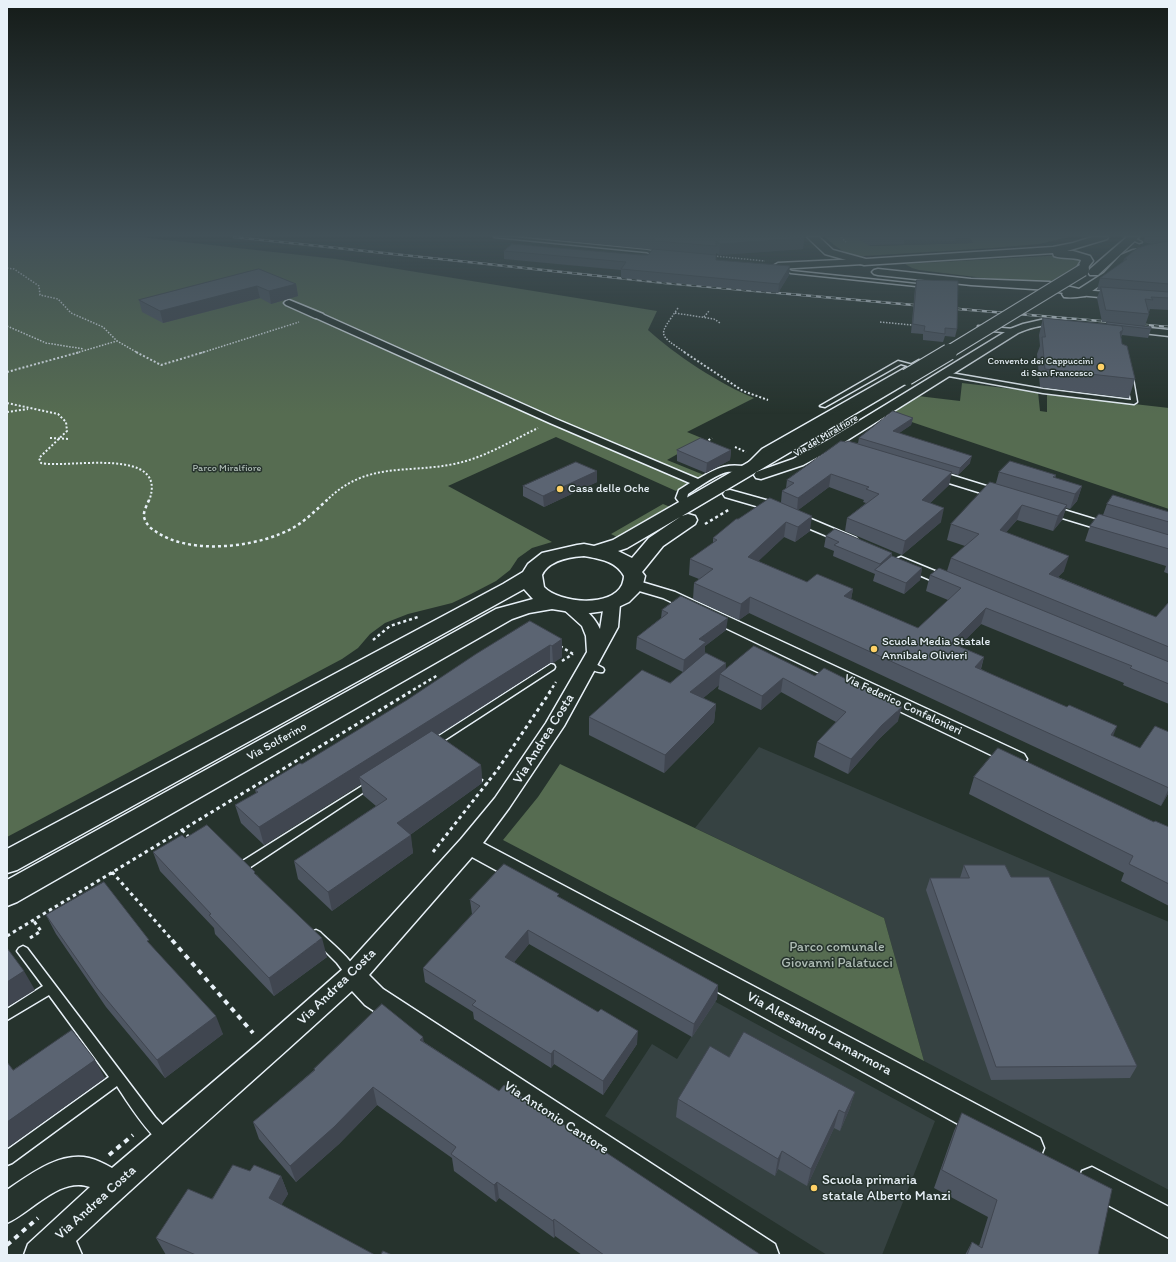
<!DOCTYPE html>
<style>
body{margin:0}
#map{position:relative;width:1176px;height:1262px;overflow:hidden;background:#26332d;font-family:Itim,sans-serif}
canvas{display:block}
.frame{position:absolute;inset:0;border:8px solid #e8f1f8;pointer-events:none}
</style>
<div id="map">
<canvas width="1176" height="1262"></canvas>
<div class="frame"></div>
</div>
<script>
const c = document.querySelector('canvas').getContext('2d');
c.lineJoin = 'round';
function paint(path, color) { c.fillStyle = color; c.fill(path, 'evenodd'); }
function trace(path, color, width, dash) { c.strokeStyle = color; c.lineWidth = width; c.lineCap = dash ? 'butt' : 'round'; c.setLineDash(dash || []); c.stroke(path); }
function write(font, color, halo, rows, align = 'center') {
  c.font = font + ' Itim,sans-serif'; c.lineWidth = 3; c.setLineDash([]); c.textBaseline = 'middle'; c.strokeStyle = halo; c.fillStyle = color; for (const [text, x, y, turn = 0] of rows) {
    c.save(); c.translate(x, y); c.rotate((+turn || 0) * Math.PI / 180); c.textAlign = isNaN(turn) ? turn : align; if (halo) c.strokeText(text, 0, 0); c.fillText(text, 0, 0); c.restore();
  }
}
paint(new Path2D(`
 M856,237H969L973,243L869,246Z
 M759,747L1169,922V1190L924,1061L884,918L695,828Z
 M714,1001L935,1121L882,1255H827L605,1116L652,1044L677,1059Z`), '#364242');
paint(new Path2D(`
 M7,237H140L336,259L657,311L648,330C674,354 721,385 754,398L687,432L704,439L667,460L704,475L676,491L556,437L448,486L552,542L532,548L518,558L510,570L496,581L471,594L452,603L408,614L385,623L370,634L358,648L342,659L7,837Z
 M825,237H856L870,246L973,243L969,237H1069L1039,244L993,248L864,256C846,256 837,248 825,237Z
 M1065,255L1079,257L1082,261L1078,266L1050,282L992,279L919,270L912,268L905,264Z
 M962,383L1038,392L1040,411L1047,412V394L1169,408V509L888,414L918,396L960,401Z
 M663,504L673,508L621,539L611,534Z
 M560,764L884,918L924,1061L503,840L538,797Z`), '#566c51');
const service = new Path2D(`
 M494,237H512L647,250L652,251L653,254L659,256L657,257L650,256L649,253L647,252Z
 M1126,237H1132L1142,242L1139,243Z
 M779,266L792,271L926,285L928,286L926,287L791,273L777,268V266Z
 M898,361L917,366L914,368L901,364L825,407L820,406Z
 M945,372L1043,389L1131,400L1127,379L1130,377L1133,379L1137,402L1134,404L1043,393L943,375L942,374Z
 M590,661L603,668L604,670L603,672C597,673 589,669 586,664Z
 M551,664L554,665L555,667L554,669L437,745H431L429,743L431,741Z
 M370,781L373,782L375,784L373,786L249,868L245,869L241,868L240,865L241,862Z
 M316,930L320,932C333,945 351,958 359,975L357,979L353,980L349,979L337,963L312,938L310,935L312,932Z
 M23,946L27,948L155,1117L169,1132L171,1137L169,1142L164,1144C150,1138 126,1100 117,1086L12,1163L7,1165V1150L109,1077L49,995L7,1020V1009L43,986L17,951L19,948Z`);
const pedestrian = new Path2D(`
 M316,314H322L556,419L698,479C719,467 728,462 753,468L754,470C748,477 735,470 727,472C717,474 697,488 688,494L687,498L692,505L691,507H683L676,498L679,490L690,483L550,423L316,318Z
 M978,326L1014,329L1018,331L1014,333L981,330H978Z`);
const minor = new Path2D(`
 M860,259L863,260L865,262L863,264L778,269L773,266L778,263Z
 M1081,290L1121,293L1126,296L1121,299L1078,295L1076,293Z
 M289,300L323,314L324,316L323,318H315L286,305L284,303L286,301Z
 M1045,319L1065,320L1070,323C1066,328 1058,325 1052,325C1040,325 1029,328 1018,333L838,446L803,465L761,479L756,478L754,475L756,472L793,459L828,440L1010,329L1023,324Z
 M1129,326L1169,330V336L1125,331L1124,329L1125,327Z
 M919,360L925,363L923,365L772,455L755,471H745L743,468L762,449Z
 M928,468L1009,493L1011,496L1009,499L1004,500L923,475L921,472L923,469Z
 M730,490L766,500L856,538L859,541L856,544L851,546L846,544L756,506L725,497L723,494L725,491Z
 M1041,503L1120,527L1122,530L1120,533L1115,534L1036,510L1034,507L1036,504Z
 M901,557L959,581L961,584L959,587L953,589L947,587L896,565L893,562L896,559Z
 M635,580L675,592L1024,754L1027,759L1024,764L1017,766L1010,764L663,598L629,588L627,585L629,582Z
 M612,599L618,601L620,604L618,627L564,726L509,808L483,843L1040,1138L1044,1148L1040,1158L1030,1162L1020,1158L472,857L369,975L383,989L775,1244L779,1255H737L365,1005L352,991C261,1075 166,1156 76,1241L82,1255H24L28,1244L90,1187C60,1176 32,1212 7,1223V1190C29,1175 60,1151 89,1158C97,1160 105,1164 112,1168L260,1042L344,968L461,839L495,798L546,723L587,652L586,636L582,626L561,607L563,604C579,600 594,616 600,629L604,604L606,601Z
 M1092,1167L1169,1207V1238L1082,1191L1078,1181L1082,1171Z`);
const tertiary = new Path2D(`
 M807,237H819L833,250L866,259L1053,247L1073,243L1092,237H1108L1107,239L1067,251H1073L1090,256L1093,261L1089,266L1087,272H1079C1075,267 1080,265 1081,260C1072,257 1063,259 1054,256L1053,253L864,265L825,254Z
 M1155,247L1160,250L1159,252L1136,256L1129,259L1112,277L1085,296C1078,297 1071,298 1064,297L1062,294L1063,293L1049,290L971,285L878,275L874,274L872,272L874,270L878,269L971,279L1049,282L1079,289L1104,273L1121,255L1133,250Z`);
const secondary = new Path2D(`
 M1127,237H1139L1098,275H1090L1088,272L1090,269Z
 M907,373L912,374L914,377L912,380L682,516L688,514L695,516L697,520L695,524L663,546L642,572L645,576L642,588L639,592L629,602L612,610L583,614L552,609L529,613L512,619L17,902L7,906V880L496,609L533,599L524,589L17,870L7,873V849L503,584L523,572L528,564L542,553L577,545L584,544L594,546L613,540L902,374ZM680,517L649,538L632,558L618,551L627,548ZM584,556C600,559 616,561 624,576C624,579 623,582 622,585C611,608 559,603 544,587L542,575C549,560 570,557 584,556Z`);
trace(service, '#e8f1f8', 3);
trace(pedestrian, '#e8f1f8', 3);
trace(minor, '#e8f1f8', 3);
trace(tertiary, '#e8f1f8', 3);
trace(secondary, '#e8f1f8', 3);
trace(new Path2D(`
 M841,237L846,242
 M714,256L765,261
 M7,268L14,269L39,286L40,295L58,299L71,313L103,327L117,341L138,353
 M678,308C659,336 656,333 686,353
 M675,313L714,319L720,323
 M704,317L709,311
 M880,322L912,325
 M7,326L46,343L84,349
 M76,353L117,341
 M201,353L299,322`), '#e8f1f8', 1.5, [1.5, 1.5]);
trace(new Path2D(`
 M136,352L161,365L204,352
 M684,352L743,391L768,400
 M7,372L80,352
 M7,403L58,414L66,422L67,431L39,458L41,463C67,469 170,445 149,501
 M7,412L28,409
 M50,438L70,439
 M705,442L712,438
 M735,447L746,452
 M326,501C366,461 405,474 454,464C484,458 511,441 538,428`), '#e8f1f8', 2, [2, 2]);
trace(new Path2D(`
 M149,500C147,505 143,512 144,517C146,524 150,528 155,531C187,554 246,548 280,534C299,527 312,514 327,500
 M705,524L730,509
 M373,640L390,626L418,617
 M560,646L573,654
 M562,661L573,654
 M408,693L438,675
 M549,693L556,682`), '#e8f1f8', 2.5, [3, 3]);
trace(new Path2D(`
 M480,779L488,784
 M182,830L190,838
 M433,852L498,769L550,692
 M112,872L173,941
 M7,936L410,692
 M30,938L41,931L33,920`), '#e8f1f8', 3, [3.5, 3.5]);
trace(new Path2D(`
 M172,940L253,1033
 M109,1155L133,1135
 M7,1245L38,1218`), '#e8f1f8', 4, [5, 5]);
paint(service, '#26332d');
paint(pedestrian, '#26332d');
paint(minor, '#26332d');
paint(tertiary, '#26332d');
paint(secondary, '#26332d');
const rail = new Path2D(`
 M234,237L665,283L925,306
 M947,308L1112,322
 M1134,324L1169,327`);
trace(rail, '#e8f1f8', 2.5);
trace(rail, '#26332d', 1.5, [5]);
const secondaryBridgeFar1 = new Path2D(`
 M947,353L1083,270`);
const secondaryBridge = new Path2D(`
 M907,377L949,352`);
trace(secondaryBridgeFar1, '#e8f1f8', 14, []);
trace(secondaryBridge, '#e8f1f8', 18, []);
trace(secondaryBridgeFar1, '#26332d', 12);
trace(secondaryBridge, '#26332d', 16);
paint(new Path2D(`
 M530,237H804V238L803,249L719,255L716,253V260L789,275L778,293L621,278V270L504,259V251L648,255L653,250L647,249Z
 M856,237H956L955,241L904,240V244L868,245Z
 M1145,237H1169V310L1150,309L1149,312V314L1145,326L1151,329L1148,338L1122,335L1121,337L1122,344L1135,379L1129,398L1040,387L1037,354L1040,346L1039,335L1043,318L1106,324L1107,322H1102L1097,298L1100,290H1097L1100,278L1123,262L1124,259L1151,244L1143,242Z
 M259,269L296,284L298,296L271,304L260,298L163,323L142,312L139,300Z
 M917,280L957,329L955,337L945,336L943,342L923,340V334L911,333L915,288Z
 M913,418L911,425L899,433L970,463L958,475L951,473L949,485L930,503L941,522L902,555L845,531L847,518L866,503L863,502L864,500L829,487L798,510L810,531L795,542L784,537L758,561L807,582L853,589L851,599L918,628L948,600L926,591L930,575L947,571L951,558L965,546L947,540L951,524L996,483L999,472L1056,475L1055,478L1082,486L1077,501L1070,509L1066,508L1062,520L1053,531L1017,520L1006,532L1064,571L1058,577L1156,617L1169,602V704L1123,685L1124,683L981,624L959,646L984,657L981,669L1113,736L1140,748L1169,732V792L1161,806L749,613L739,620L693,599L694,583L699,579L689,575L690,559L713,543V538L738,519L781,502L782,491L786,488L787,480L846,442L858,443L859,438Z
 M677,450H731L730,460L706,473L677,461Z
 M597,471V482L544,507L523,496V486Z
 M1107,504L1169,512V574L1164,572L1166,566L1085,541L1090,526L1103,515Z
 M826,536L892,553V556L922,568L920,580L904,594L873,581L875,574L833,556L834,551L824,547Z
 M662,610L726,630L705,646V654L683,672L636,649L637,637L661,618Z
 M562,639V657L553,663H550L438,735L481,765L482,783L410,835L413,853L332,911L298,879L294,861L376,806L363,795L361,784L264,845L241,823L235,805L256,793L255,790L302,764Z
 M754,646L898,721L879,739L848,774L814,757L817,742L836,722L781,692L761,710L718,689L719,685L703,698L716,704L714,722L664,773L589,735V717L670,683L726,663L725,670Z
 M974,777L1154,822L1169,827V906L1121,881L1124,873L969,794Z
 M185,838L257,875L327,957L274,996L215,934L214,928L160,871L153,852Z
 M964,865L1011,877L1137,1066L1130,1078L991,1080L926,890L930,878H960Z
 M559,897L718,985L717,999L692,1037L529,944L514,962L637,1044L603,1095L554,1064L551,1068L474,1019L473,1012L425,982L423,968L472,914L470,900Z
 M46,915L150,944L223,1034L165,1078L106,1007L56,934Z
 M424,1042L499,1091L761,1255H582L555,1236L554,1238L499,1198L496,1202L454,1171L452,1158L377,1105L339,1144L296,1182L259,1139L253,1122L314,1070V1069Z
 M729,1057L855,1092L849,1110L840,1131L834,1128L807,1186L778,1169L775,1176L676,1117L678,1099Z
 M962,1113L1098,1255H965L972,1242L979,1246L988,1217L934,1188L954,1131Z
 M250,1171L281,1176L288,1194L281,1205L375,1255H166L156,1238Z`), '#4e5662');
paint(new Path2D(`
 M804,238L803,249L719,255L720,244Z
 M790,266L789,275L778,293L779,284Z
 M296,284L298,296L271,304L269,291Z
 M257,286L260,298L163,323L160,311Z
 M1123,330L1118,348L1120,332Z
 M913,418L911,425L892,438L893,431Z
 M731,450L730,460L706,473L707,463Z
 M972,456L970,463L958,475L960,468Z
 M597,471V482L544,507L543,496Z
 M952,472L949,485L919,514L922,500Z
 M831,474L829,487L797,511L798,498Z
 M1082,486L1077,501L1070,509L1075,494Z
 M1022,505L1017,520L995,545L1000,530Z
 M1067,505L1062,520L1053,531L1058,516Z
 M944,508L941,522L902,555L905,541Z
 M812,516L810,531L795,542L798,527Z
 M786,522L784,537L746,573L748,557Z
 M892,553L890,564L878,571L880,564Z
 M1069,556L1064,571L1044,590L1049,574Z
 M922,568L920,580L904,594L906,583Z
 M853,589L850,605L844,596Z
 M750,597L749,613L739,620L741,604Z
 M986,608L981,624L947,659L951,643Z
 M728,618L726,630L705,646V654L683,672L684,660L699,639Z
 M562,639V657L553,663L552,646Z
 M550,645V663L364,781L359,777L361,784L264,845L259,827Z
 M984,657L979,674L975,667Z
 M726,663L725,677L720,674L719,685L689,710L690,692Z
 M783,678L781,692L761,710L762,696Z
 M716,704L714,722L664,773L665,755Z
 M902,707L898,721L879,739L848,774L851,759L882,725Z
 M1117,726L1110,744L1111,735Z
 M481,765L482,783L400,842L397,823Z
 M1169,788V792L1161,806Z
 M411,835L413,853L332,911L328,892Z
 M528,930L529,944L507,971L505,957Z
 M322,938L327,957L274,996L269,978Z
 M24,971L35,990L7,1007V982Z
 M718,985L717,999L692,1037L694,1024Z
 M216,1016L223,1034L165,1078L157,1060Z
 M638,1031L637,1044L603,1095V1081Z
 M423,1037L426,1054L420,1040Z
 M554,1050V1064L551,1068V1054Z
 M95,1060L105,1078L7,1148V1122Z
 M373,1087L377,1105L339,1144L296,1182L290,1166Z
 M855,1092L849,1110L840,1131L845,1113Z
 M839,1110L834,1128L807,1186L811,1169Z
 M782,1151L778,1169L775,1176L778,1159Z
 M281,1176L288,1194L275,1216L269,1198Z
 M497,1182L499,1198L496,1202L494,1185Z
 M554,1219L555,1236L554,1238L553,1221Z`), '#404650');
const building = new Path2D(`
 M649,237H804V238L720,244L716,241V246L655,241L653,238Z
 M1168,237H1169V284L1100,278L1127,259H1124L1136,249L1147,245L1168,241L1169,238Z
 M512,244L641,255H648L653,249L716,255V260L790,266L779,284L621,269L626,262L504,251Z
 M259,269L296,284L269,291L257,286L160,311L139,300Z
 M917,280L958,281L957,329L945,328V334L924,331L925,326L913,324Z
 M1101,287L1169,292V298L1151,297L1153,300L1145,299L1149,314L1106,310Z
 M1043,318L1122,326L1123,330L1120,332L1122,344L1127,346L1135,379L1045,369L1042,337H1045Z
 M1107,322L1151,327V329L1107,324Z
 M893,411L913,418L893,431L972,456L960,468L859,438Z
 M701,438L731,450L707,463L677,450Z
 M841,441L846,442L848,441L952,472L922,500L944,508L905,541L847,518L879,494L866,489L869,487L831,474L798,498L782,491L794,483L787,480Z
 M1010,461L1056,475L1053,477L1082,486L1075,494L999,472Z
 M576,462L597,471L543,496L523,486Z
 M990,482L1067,505L1058,516L1022,505L1000,530L1069,556L1049,574L1156,617L1169,602V647L951,558L979,534L951,524Z
 M1113,495L1169,512V522L1107,504Z
 M770,498L812,516L798,527L786,522L748,557L807,582L817,574L853,589L844,596L918,628L961,588L930,575L939,568L1169,662V684L1130,668L1132,666L986,608L951,643L984,657L975,667L1067,707L1069,705L1117,726L1111,735L1140,748L1155,726L1169,732V788L750,597L741,604L694,583L713,569L690,559L717,540L713,538L736,519H738Z
 M1099,514L1169,535V549L1090,526Z
 M835,529L892,553L880,564L834,545L839,542L826,536Z
 M892,556L922,568L906,583L875,570Z
 M681,596L728,618L699,639L706,642L684,660L637,637L668,613L662,610Z
 M530,621L562,639L552,646L550,645L259,827L235,805L258,792L255,790L300,763L302,764L407,700L476,654Z
 M754,646L815,676L824,668L902,707L882,725L851,759L817,742L846,712L783,678L762,696L720,674Z
 M706,653L726,663L690,692L716,704L665,755L589,717L642,670L670,683Z
 M432,731L481,765L397,823L411,835L328,892L294,861L387,799L359,777Z
 M998,748L1154,822L1155,821L1169,827V884L1129,864L1133,856L974,777Z
 M207,825L255,872L254,873L322,938L269,978L209,915L211,914L153,852L182,835L185,838Z
 M504,864L559,894L557,896L718,985L694,1024L528,930L505,957L598,1012L601,1009L638,1031L603,1081L554,1050L551,1054L472,1005L476,1001L423,968L480,906L470,900Z
 M964,865H1005L1011,877H1049L1137,1066L996,1067L930,878H969Z
 M104,882L149,940L147,941L216,1016L157,1060L97,988L46,915Z
 M7,948L24,971L7,982Z
 M382,1004L423,1037L420,1040L499,1091L504,1085L761,1255H604L554,1219L553,1221L497,1182L494,1185L451,1154L456,1147L373,1087L334,1127L290,1166L253,1122L315,1070L314,1069Z
 M72,1030L95,1060L7,1122V1062L13,1070Z
 M744,1032L855,1092L845,1113L839,1110L811,1169L782,1151L778,1159L678,1099L710,1046L729,1057Z
 M962,1113L1112,1189L1098,1255H967L972,1242L982,1248L997,1200L942,1170Z
 M233,1165L250,1171L254,1165L281,1176L269,1198L375,1255H196L156,1238L188,1189L212,1199Z
 M383,1251L392,1255H381Z`);
paint(building, '#5b6472');
trace(building, '#404650', 1);
const sky = c.createLinearGradient(0, 0, 0, 414);
sky.addColorStop(0, '#151c19');
sky.addColorStop(0.57, '#415057');
sky.addColorStop(1, '#41505700');
c.fillStyle = sky;
c.fillRect(0, 0, 1176, 414);
for (const [x, y, r, color] of [
 [1101,367,4,"#ffd166"],
 [560,489,4,"#ffd166"],
 [874,649,4,"#ffd166"],
 [814,1188,4,"#ffd166"]
]) { const dot = new Path2D(); dot.arc(x, y, r, 0, 2 * Math.PI); c.fillStyle = color; c.fill(dot); trace(dot, '#26332d', 1.5); }
write('10px', '#e8f1f8', '#26332d', [
 ["Convento dei Cappuccini",1093,361],
 ["di San Francesco",1093,373]
], 'right');
write('10px', '#e8f1f8', '#26332d', [
 ["Via del Miralfiore",826,436,-31]
]);
write('10px', '#aebcb5', '#26332d', [
 ["Parco Miralfiore",227,468]
]);
write('12px', '#e8f1f8', '#26332d', [
 ["Casa delle Oche",568,489],
 ["Scuola Media Statale",882,642],
 ["Annibale Olivieri",882,656]
], 'left');
write('12px', '#e8f1f8', '#26332d', [
 ["Via Federico Confalonieri",903,705,25],
 ["Via Solferino",277,742,-29]
]);
write('14px', '#e8f1f8', '#26332d', [
 ["Via Andrea Costa",544,739,-58],
 ["Via Andrea Costa",337,987,-44],
 ["Via Alessandro Lamarmora",819,1034,28],
 ["Via Antonio Cantore",556,1118,33],
 ["Via Andrea Costa",96,1203,-42]
]);
write('14px', '#aebcb5', '#26332d', [
 ["Parco comunale",837,947],
 ["Giovanni Palatucci",837,963]
]);
write('14px', '#e8f1f8', '#26332d', [
 ["Scuola primaria",822,1180],
 ["statale Alberto Manzi",822,1196]
], 'left');
</script>
